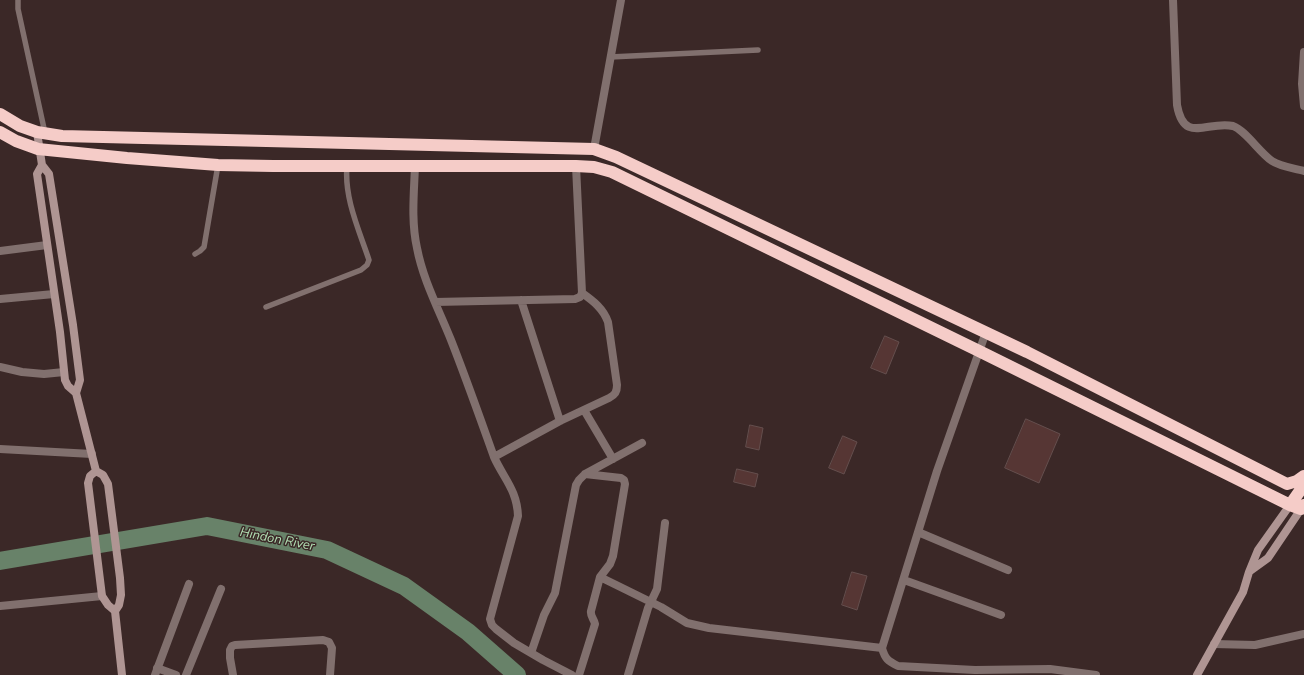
<!DOCTYPE html>
<style>
body{margin:0}
canvas{display:block;background:#3b2827}
</style>
<canvas width="1304" height="675"></canvas>
<script>
const c = document.querySelector('canvas').getContext('2d');
c.lineJoin = 'round';
function trace(path, color, width, dash) { c.strokeStyle = color; c.lineWidth = width; c.lineCap = dash ? 'butt' : 'round'; c.setLineDash(dash || []); c.stroke(path); }
function paint(path, color) { c.fillStyle = color; c.fill(path, 'evenodd'); }
function write(font, color, halo, rows, align = 'center') {
  c.font = font + ' "Nunito Sans",sans-serif'; c.lineWidth = 3; c.setLineDash([]); c.textBaseline = 'middle'; c.strokeStyle = halo; c.fillStyle = color; for (const [text, x, y, turn = 0] of rows) {
    c.save(); c.translate(x, y); c.rotate((+turn || 0) * Math.PI / 180); c.textAlign = isNaN(turn) ? turn : align; if (halo) c.strokeText(text, 0, 0); c.fillText(text, 0, 0); c.restore();
  }
}
trace(new Path2D(`
 M0,561L207,526L327,550L404,586L468,632L517,675`), '#688269', 18);
const building = new Path2D(`
 M885,336L899,342L886,374L871,368Z
 M1026,419L1060,434L1039,483L1005,468Z
 M750,425L763,428L759,450L746,447Z
 M843,436L857,442L844,474L829,468Z
 M737,469L758,474L755,487L734,482Z
 M852,572L867,576L857,610L842,605Z`);
paint(building, '#563634');
trace(building, '#644e4d', 1);
trace(new Path2D(`
 M18,0V9L45,133
 M610,57L758,50
 M195,254L200,251L204,247L218,165
 M266,307L361,270L367,265L369,260C359,230 344,198 347,166`), '#81706e', 5.5);
trace(new Path2D(`
 M1173,0L1177,105C1184,145 1208,120 1233,126C1245,130 1260,153 1272,161C1281,167 1294,168 1304,171
 M1304,52L1302,84L1304,106
 M594,149L621,0
 M415,166C414,193 411,221 417,248C423,280 439,310 451,340C466,378 480,418 494,457C504,479 517,490 518,516L490,619L492,625L496,629L514,643L543,660L572,675
 M0,251L47,245
 M0,299L54,294
 M521,300L560,421
 M435,302L575,299L580,297L582,293L576,166
 M986,332L937,471L882,648C885,659 888,661 898,666L975,670L1050,669L1096,675
 M0,367L22,372L44,374L64,372
 M584,410L613,459
 M0,449L92,454
 M494,457L560,421L609,398C615,395 617,392 617,385L608,322C603,308 593,301 582,293
 M918,532L1008,570
 M600,577L661,607L687,623L709,628L882,648
 M904,580L1001,615
 M0,606L102,596
 M1214,644L1255,645L1304,634
 M531,653L544,615L555,593L576,485L579,480L585,474L642,443
 M157,668L176,675
 M155,675L189,584
 M186,675L221,589
 M233,675L230,658V650L232,646L235,645L323,640L329,642L332,648L330,675
 M579,675L595,624C594,619 590,616 591,611L600,577L610,564L613,556L625,484L624,480L621,478L585,474
 M628,675L648,608L657,589L665,523`), '#81706e', 8);
trace(new Path2D(`
 M37,132L42,165L49,174L73,325L80,380L76,393
 M42,165L37,174L60,332L65,380L68,386L76,393L96,471L103,475L108,484L120,578L121,595L119,605L115,611L122,675
 M96,471L90,476L88,483L102,596L108,605L115,611
 M1250,571L1268,558L1301,509
 M1197,675L1243,592L1249,572L1258,550L1290,505`), '#af9593', 8);
trace(new Path2D(`
 M0,114L20,126L37,132L62,136L594,149L616,157L1027,352L1287,484L1297,481L1304,476
 M0,132L16,141L38,149L127,158L218,165L273,166H576L594,167L612,172L979,351L1290,505L1301,509L1304,505
 M1290,505L1304,485`), '#f5ccc8', 12);
write('italic 13px', '#b1dfb3', '#3b2827', [
 ["Hindon River",277,540,11]
]);
</script>
